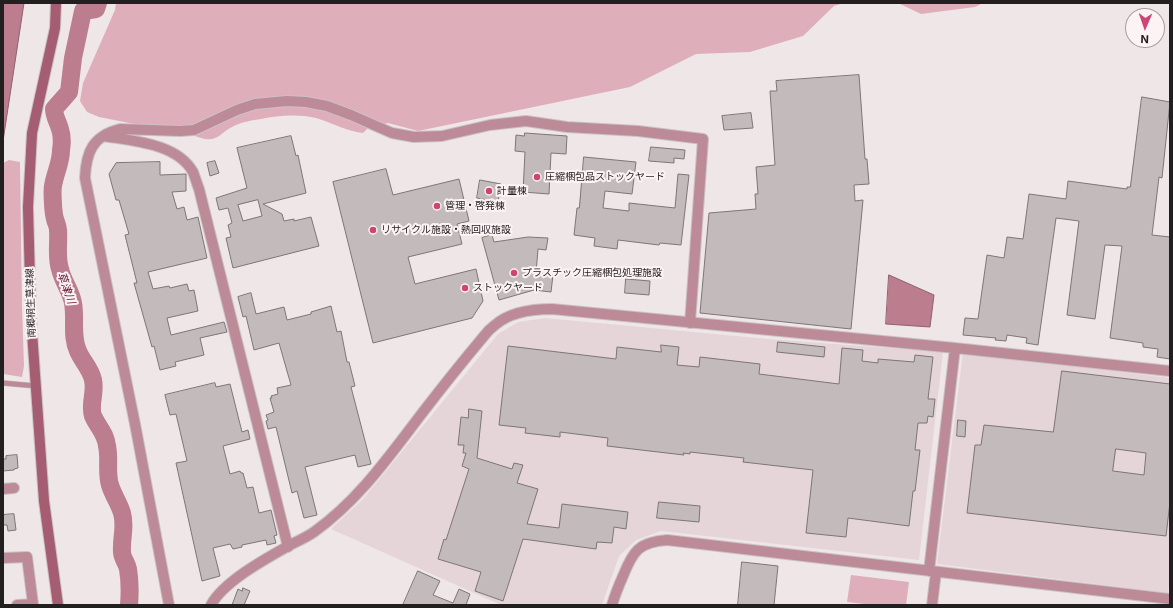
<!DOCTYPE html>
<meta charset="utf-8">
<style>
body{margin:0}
#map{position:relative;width:1173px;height:608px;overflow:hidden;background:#efe6e8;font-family:Inter,sans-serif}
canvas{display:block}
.frame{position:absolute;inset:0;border:4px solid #221f20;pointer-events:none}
.north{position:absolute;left:1125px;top:8px;width:40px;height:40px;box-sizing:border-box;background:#fcf3f5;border:1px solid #a59ea0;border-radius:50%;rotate:182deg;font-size:11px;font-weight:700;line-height:16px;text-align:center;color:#221f20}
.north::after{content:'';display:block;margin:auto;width:14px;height:18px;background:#cf4375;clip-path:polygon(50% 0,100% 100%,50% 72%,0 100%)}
</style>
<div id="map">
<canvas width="1173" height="608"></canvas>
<div class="frame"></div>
<div class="north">N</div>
</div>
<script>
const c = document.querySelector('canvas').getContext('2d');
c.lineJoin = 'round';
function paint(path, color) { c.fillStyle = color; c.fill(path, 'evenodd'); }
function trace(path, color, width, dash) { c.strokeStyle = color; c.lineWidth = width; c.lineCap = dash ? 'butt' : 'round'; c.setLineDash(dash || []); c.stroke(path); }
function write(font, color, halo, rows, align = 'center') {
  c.font = font + ' Inter,"Noto Sans JP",sans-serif'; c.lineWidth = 4; c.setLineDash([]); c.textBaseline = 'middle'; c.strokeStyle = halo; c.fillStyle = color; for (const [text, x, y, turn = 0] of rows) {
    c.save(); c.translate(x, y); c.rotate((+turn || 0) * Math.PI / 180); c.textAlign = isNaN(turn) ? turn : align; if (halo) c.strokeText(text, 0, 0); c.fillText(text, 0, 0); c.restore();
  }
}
paint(new Path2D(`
 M545,318L768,339L943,352L919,560L661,531L636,540L619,556L602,605H501L331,529L363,499L498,334L518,322Z
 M963,352L1170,378V575L1168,593L937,564Z`), '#e6d5d8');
paint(new Path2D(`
 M116,3H844L834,6L803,36L750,52L696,54L630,87L418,131L388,123L368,128L363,133C346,131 333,123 316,118C300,114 278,115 261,119C253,120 242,122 234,126C217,134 218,145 195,136L99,117L87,112L80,101L83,83L115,10Z
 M898,3H983L975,7L921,14Z
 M9,160L20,162L22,307L24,366L22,377L3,374V163Z
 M851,575L909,582L906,605H873L847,602Z`), '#deafbb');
const water = new Path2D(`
 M3,3H24L3,141Z
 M889,275L934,295L930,327L886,324Z`);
paint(water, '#bc7d8e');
trace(water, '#8e616d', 1);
trace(new Path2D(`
 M98,3L96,9L83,11L73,58L69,92L54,109C54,116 58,122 60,129C62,135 62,144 61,150C61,163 55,173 53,186C52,191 53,213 55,219C56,223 58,226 58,230C59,243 56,257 60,269C63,282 71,291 73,303C76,319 71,336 78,351C82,361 91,369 93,380C96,392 89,405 93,416C98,427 106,434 107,446C110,459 106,472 110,485C113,495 119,503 122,513C126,527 121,538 122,552C122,558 127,563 128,569C130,581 130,593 129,605`), '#bc7d8e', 18);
const building = new Path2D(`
 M859,75L865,159H867L869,184L854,185L855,201L863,200L851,329L700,313L709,213L756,209L755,194H758L756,167L775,165L770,91H777L776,81Z
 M1142,97L1170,102L1162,178L1159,177L1152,235L1170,237V359L1157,357L1158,349L1143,347V343L1110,338L1122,246L1105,245L1095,319L1067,315L1079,221L1056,218L1038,345L1026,343L1027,338L1007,335L1006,341L995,340L996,338L963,335L965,318L978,319L987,255L1004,258L1007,237L1023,239L1029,194L1066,199L1068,181L1127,189V187H1130Z
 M751,113L753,128L724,130L722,116Z
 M525,133L567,136L566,154L551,153L549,194L523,192L525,152L515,151L516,135L524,136Z
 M291,136L296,156L298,155L306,193L263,204L282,214L284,221L294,219V221L311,217L319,246L233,268L226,238L231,237L228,225L232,223L228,208L219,210L216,198L247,188L237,148ZM258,200L262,216L243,221L238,205Z
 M651,147L685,150L684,159L674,158V163L649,161Z
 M584,157L636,162L632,194L605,191L603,208L629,211V203L675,208L678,174L689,175L681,245L660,243L659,245L618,240L617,249L594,246L595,238L574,235L577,208H579Z
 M215,161L219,173L210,176L207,163Z
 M160,162V175L186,174V191L172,192L177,209L184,207L187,220L198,217L207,258L148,272L153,289L169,286L170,288L187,284L189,291L194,290L198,311L167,318L171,335L224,322L227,332L200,338L204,355L175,362L176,366L160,370L154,346L152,347L134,283H137L125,235L129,234L119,200H116L109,174L116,163Z
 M386,169L393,195L459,179L469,221L457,224L462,244L408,257L415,284L476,269L483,301L472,318L373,343L333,182Z
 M480,180L501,184L498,202L477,198Z
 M492,235L494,242L528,237L548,238L546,250L538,249L536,273L553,275L551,292L534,290L499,300L482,238Z
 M626,279L650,281L649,295L625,293Z
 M251,293L256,314L284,307L287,320L311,314V312L331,306L337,332L341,331L347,362H349L355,386L351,387L371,464L358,467L355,455L305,467L317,515L304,518L297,491L292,493L276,427L268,429L266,421L268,420L266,415L274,412L270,398H272L271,396L278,394L277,388L291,385L279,343L254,350L246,316L243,317L238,297Z
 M778,342L825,347L824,357L777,352Z
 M661,345L679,347L677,365L699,367L700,357L760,364L759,374L839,384L842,348L863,350L862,361L878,363V359L914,362L915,355L933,357L928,399H935L933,417L928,416L927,423H918L915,450H920L915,491H913L909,526L848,518L846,537L806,533L813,470L743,462L744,458L690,452V454L683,453L684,455L607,446L608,438L560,432V437L525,433L526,428L499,425L508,346L616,359L617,347L661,352Z
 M1062,371L1170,384V502L1166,536L967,513L975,445H981L984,425L1053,432ZM1116,449L1146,453L1144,475L1113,471Z
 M215,383L216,387L230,384L242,432L248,430L250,439L223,446L230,474L240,471L241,473H243L247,488L253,487L259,513L271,510L277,535L274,536L276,543L267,545L266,540L242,545V547L233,549L230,544L213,548L220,576L202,581L176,463L187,461L176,414L170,415L165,395Z
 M469,409L482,411L477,458L512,469L514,463L523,465L517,483L538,489L527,524L559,528L562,504L628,512L626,529L614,527L612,543L597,542L596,549L523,539L503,601L475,591L481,572L438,559L444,539L446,540L469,469L462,466L466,453H463L464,445H458L461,417L468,418Z
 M958,420L966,421L965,437L957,436Z
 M17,455L18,468L14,469V470L3,471V459H6V456Z
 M659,502L700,506L699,522L657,518Z
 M14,514L16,530L8,531L7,525H3V515Z
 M742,562L778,566L774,605H738Z
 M418,571L440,581L433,595L453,603L459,589L470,594L466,605H403Z
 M243,588L250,591L244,605H232L238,589L242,591Z`);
paint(building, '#c3babc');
trace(building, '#7d7577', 1);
const service = new Path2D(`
 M3,383L36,386`);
const minor = new Path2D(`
 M104,136C132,141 177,143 193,172C195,177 197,184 199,189L288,547
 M3,489L14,488
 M3,558L27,557L33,604L17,605
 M169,605L135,424L85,178C86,153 92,136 120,129L180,131L194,130L237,110L255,104L287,101L306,102L327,106L351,115L392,133L414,137L442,136L490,125L526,121L567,127L638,131L703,139L690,323
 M932,605L936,572`);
const tertiary = new Path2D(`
 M929,571L955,348
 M211,605C224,581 267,558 290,545C298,541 307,537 314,532C359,500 390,455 423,412C443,386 463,361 484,336C487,332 491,328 495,325C510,312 533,309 552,309L955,348L1170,371
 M612,605C615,595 619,585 623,576C633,551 639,542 667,540L1170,599`);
const secondary = new Path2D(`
 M56,3L55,28L32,133L28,207L31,318L44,501L58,605`);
trace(service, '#cac2c4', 6);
trace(minor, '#cac2c4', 12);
trace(tertiary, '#cac2c4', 12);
trace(secondary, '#cac2c4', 12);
trace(service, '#bd8b98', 5);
trace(minor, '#bd8b98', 10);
trace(tertiary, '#bd8b98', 10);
trace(secondary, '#a45d71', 10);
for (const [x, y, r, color] of [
 [537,177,4,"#cf4375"],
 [489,191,4,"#cf4375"],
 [437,206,4,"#cf4375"],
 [373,230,4,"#cf4375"],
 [514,273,4,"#cf4375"],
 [465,288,4,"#cf4375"]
]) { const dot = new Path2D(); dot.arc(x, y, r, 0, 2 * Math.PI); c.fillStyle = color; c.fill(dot); trace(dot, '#fcf3f5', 1.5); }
write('10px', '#221f20', '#fcf3f5', [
 ["圧縮梱包品ストックヤード",545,177],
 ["計量棟",497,191],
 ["管理・啓発棟",445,206],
 ["リサイクル施設・熱回収施設",381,230],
 ["プラスチック圧縮梱包処理施設",522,273],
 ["ストックヤード",473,288]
], 'left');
write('10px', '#221f20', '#fcf3f5', [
 ["南郷桐生草津線",31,303,-92]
]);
write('italic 11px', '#611432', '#fcf3f5', [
 ["草津川",66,288,71]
]);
</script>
